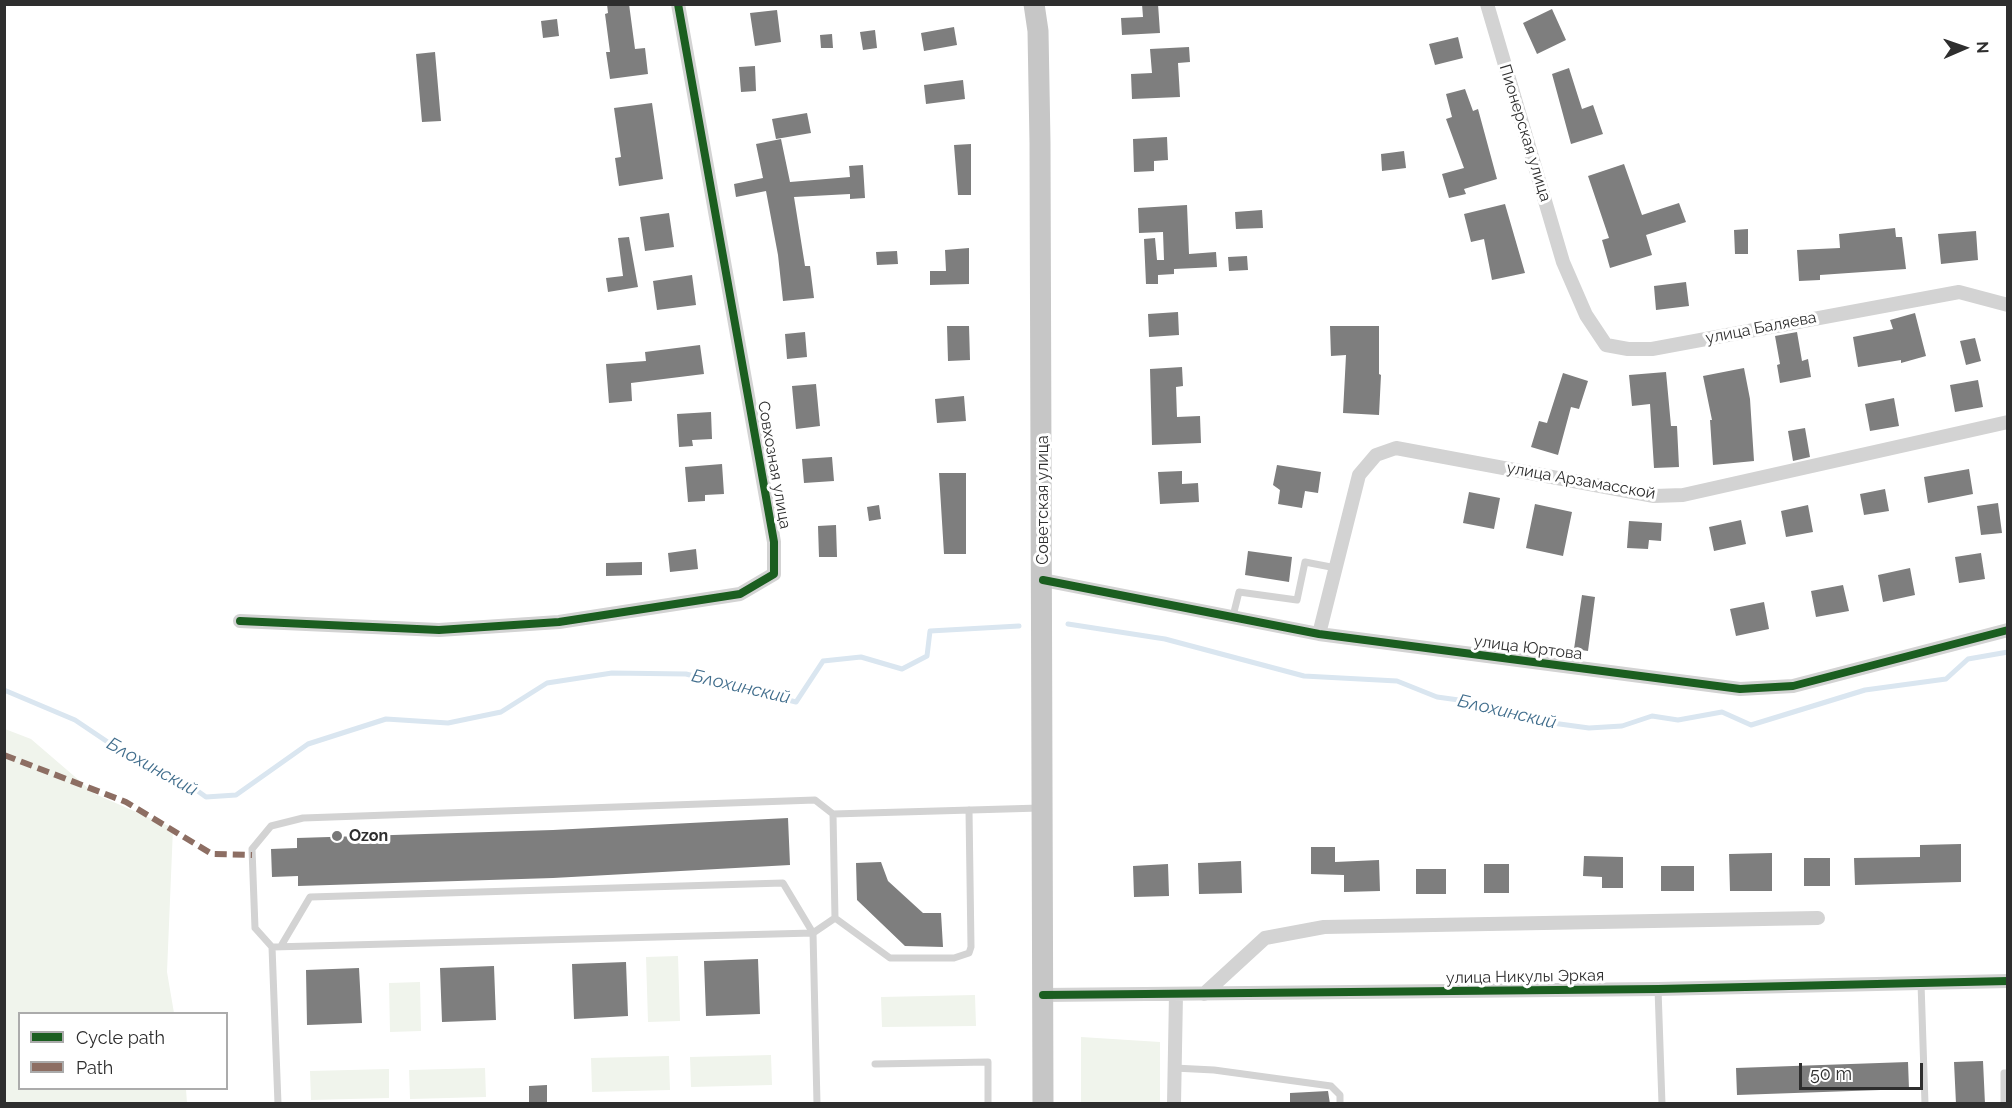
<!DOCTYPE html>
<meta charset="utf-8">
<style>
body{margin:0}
#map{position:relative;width:2012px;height:1108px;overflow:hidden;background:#fff;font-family:Raleway,sans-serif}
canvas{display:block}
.frame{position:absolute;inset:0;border:6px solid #2e2e2e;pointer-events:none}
.legend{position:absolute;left:18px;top:1012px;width:210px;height:78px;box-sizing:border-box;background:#fff;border:2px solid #ababab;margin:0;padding:8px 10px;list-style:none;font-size:18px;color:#2e2e2e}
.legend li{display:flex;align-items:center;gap:12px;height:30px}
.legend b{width:30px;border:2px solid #ababab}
.north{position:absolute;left:1934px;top:18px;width:60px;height:60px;-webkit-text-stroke:4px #fff;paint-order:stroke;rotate:88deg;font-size:16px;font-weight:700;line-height:24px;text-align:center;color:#2e2e2e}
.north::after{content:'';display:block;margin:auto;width:21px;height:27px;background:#2e2e2e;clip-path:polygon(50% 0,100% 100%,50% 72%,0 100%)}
.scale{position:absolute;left:1799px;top:1063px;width:124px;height:27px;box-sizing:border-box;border:3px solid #2e2e2e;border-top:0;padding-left:8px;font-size:18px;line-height:21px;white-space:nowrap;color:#2e2e2e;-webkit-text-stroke:4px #fff;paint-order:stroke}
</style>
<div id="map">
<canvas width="2012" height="1108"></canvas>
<div class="frame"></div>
<ul class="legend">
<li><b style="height:8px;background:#1b5e20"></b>Cycle path</li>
<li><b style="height:8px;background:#8d6e63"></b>Path</li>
</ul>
<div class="north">N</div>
<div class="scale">50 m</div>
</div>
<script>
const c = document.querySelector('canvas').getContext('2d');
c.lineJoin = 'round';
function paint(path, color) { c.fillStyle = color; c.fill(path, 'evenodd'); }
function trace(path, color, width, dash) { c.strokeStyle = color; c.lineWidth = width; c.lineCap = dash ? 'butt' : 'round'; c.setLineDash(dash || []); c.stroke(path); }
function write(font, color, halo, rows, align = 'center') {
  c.font = font + ' Raleway,sans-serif'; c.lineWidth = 6; c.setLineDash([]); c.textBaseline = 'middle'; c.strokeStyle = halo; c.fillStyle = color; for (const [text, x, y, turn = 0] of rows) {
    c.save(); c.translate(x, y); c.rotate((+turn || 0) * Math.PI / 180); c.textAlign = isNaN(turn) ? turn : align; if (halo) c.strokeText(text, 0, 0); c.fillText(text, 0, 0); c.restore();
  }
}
paint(new Path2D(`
 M5,729L31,739L95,794L173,828L167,972L174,1013L20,1014V1088L186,1089L187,1103H5Z
 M678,956L680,1021L648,1022L646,957Z
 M420,982L421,1031L390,1032L389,983Z
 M975,995L976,1026L882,1027L881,997Z
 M1081,1037L1160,1042V1103H1081Z
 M771,1055L772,1085L691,1087L690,1057Z
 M669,1056L670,1090L592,1092L591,1058Z
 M485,1068L486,1097L410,1099L409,1070Z
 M389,1069V1098L311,1100L310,1071Z`), '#f0f4ec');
trace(new Path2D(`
 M1068,624L1165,639L1304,676L1397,681L1437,697L1488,704L1523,719L1589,728L1622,726L1652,716L1678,720L1722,712L1751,725L1865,690L1946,679L1968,659L2008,652
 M4,690L75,720L130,757L181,779L206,797L236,795L308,744L386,719L448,723L501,712L547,683L612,673L686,674L796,702L823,661L861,657L902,669L927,656L930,631L1019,626`), '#dae6f0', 5);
paint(new Path2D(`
 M607,4H629L635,49L645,48L648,74L610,79L606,52H610L605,14L608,13Z
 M1142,4H1158L1160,33L1122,35L1121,18L1143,17Z
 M1552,9L1566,40L1537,54L1523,23Z
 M777,10L781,42L755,46L750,13Z
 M557,19L559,36L543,38L541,21Z
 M954,27L957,45L924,51L921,33Z
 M875,30L877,48L863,50L860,32Z
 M832,34L833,48H821L820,35Z
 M1458,37L1463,58L1435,65L1429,44Z
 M1189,47L1190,62L1178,63L1180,97L1132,99L1131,74L1152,73L1150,49Z
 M435,52L441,121L422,122L416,54Z
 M755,66L756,91L741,92L739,67Z
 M1569,68L1582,109L1593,105L1603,134L1571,144L1552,74Z
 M963,80L965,99L926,104L924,85Z
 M1465,89L1473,111L1478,109L1497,179L1464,189L1466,194L1449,198L1442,174L1464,168L1446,119L1452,117L1446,94Z
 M652,103L663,179L619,186L615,158L621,157L614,108Z
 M807,113L811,133L776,139L772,119Z
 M1167,137L1168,160L1154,161V171L1134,172L1133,139Z
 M781,139L790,182L850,177L849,166L863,165L865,198L850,199V194L794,197L805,266H810L814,298L783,301L778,255L766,191L736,197L734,184L763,178L756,144Z
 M971,144V195H958L954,145Z
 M1404,151L1406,168L1382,171L1381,154Z
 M1624,164L1642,215L1679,203L1686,222L1646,235L1652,255L1610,268L1602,240L1609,238L1588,176Z
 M1505,204L1525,273L1492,280L1484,239L1471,242L1464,214Z
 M1187,205L1189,254L1216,252L1217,267L1174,269V274L1158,275V284H1146L1144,239L1155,238L1157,260H1164L1163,232L1139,233L1138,208Z
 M1262,210L1263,228L1236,229L1235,212Z
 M669,213L674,247L645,251L640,217Z
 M1895,228L1896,237H1902L1906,269L1820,275V280L1799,281L1797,250L1840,248L1839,234Z
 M1748,229V254H1735L1734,230Z
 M1976,231L1978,260L1941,264L1938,234Z
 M629,237L638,287L608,292L606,278L623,276L618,238Z
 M969,248V284L930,285V271H946L945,250Z
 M897,251L898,264L877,265L876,252Z
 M1247,256L1248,270L1229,271L1228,257Z
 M692,275L696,305L657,310L653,281Z
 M1686,282L1689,306L1656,310L1654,286Z
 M1178,312L1179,335L1149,337L1148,314Z
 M1915,313L1926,356L1901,363V360L1858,367L1853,337L1893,329L1890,320Z
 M947,326H969L970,360L948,361Z
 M1330,326H1379V374L1381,375L1379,415L1343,413L1346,355L1331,356Z
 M805,332L807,357L787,359L785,334Z
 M1797,332L1802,361L1808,359L1811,377L1780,383L1777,365L1780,364L1775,336Z
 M1975,338L1981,361L1966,365L1960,341Z
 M700,345L704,374L631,383L632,401L609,403L606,364L646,361L645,352Z
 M1182,367L1183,386L1176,387L1177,417L1200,416L1201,443L1152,445L1150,369Z
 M1744,368L1750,399L1754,461L1713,465L1710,420H1712L1703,376Z
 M1666,372L1671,426H1677L1679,467L1654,468L1650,404L1632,406L1629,375Z
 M1563,373L1588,381L1579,409L1571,407L1558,455L1531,447L1539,421L1547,423Z
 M1978,380L1983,407L1955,412L1950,385Z
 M816,384L820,426L796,429L792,386Z
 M964,396L966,421L937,423L935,399Z
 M1894,398L1899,426L1870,431L1865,404Z
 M711,412L712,439L692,440L693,446L679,447L677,414Z
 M1805,428L1810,457L1793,461L1788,431Z
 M832,457L834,481L804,483L802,459Z
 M722,464L724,494L705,495V501L688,502L685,467Z
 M1277,465L1321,472L1318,493L1305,491L1302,508L1278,504L1280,490L1273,485Z
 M1969,469L1973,494L1928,503L1924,477Z
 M1182,471V484L1198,483L1199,502L1160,504L1158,472Z
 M939,473H966V554H944Z
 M1885,489L1889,511L1864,515L1860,494Z
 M1469,492L1500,498L1494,529L1463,523Z
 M1998,503L2002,533L1981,535L1977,506Z
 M1535,504L1572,512L1563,556L1526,548Z
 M879,505L881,519L869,521L867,507Z
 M1808,505L1813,532L1786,537L1781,511Z
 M1741,520L1746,544L1714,551L1709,527Z
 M1629,521L1662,523L1661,541L1649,540L1648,549L1627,548Z
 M836,525L837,557H819L818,526Z
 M696,549L698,569L670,572L668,553Z
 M1248,551L1292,557L1289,582L1245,575Z
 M1981,553L1985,579L1959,583L1955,557Z
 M642,562V575L606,576V563Z
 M1910,568L1915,595L1883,602L1878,575Z
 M1843,585L1849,611L1816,617L1811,591Z
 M1582,595L1595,597L1588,651L1574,649Z
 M1764,602L1769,629L1736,636L1730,609Z
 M788,818L790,865L553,878L298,886V876L272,877L271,849L297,848V838L553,830Z
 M1961,844V882L1855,885L1854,858L1920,857V845Z
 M1311,847H1335V862L1379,860L1380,891L1344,892V875L1311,874Z
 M1772,853V891H1730L1729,854Z
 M1584,856L1623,857V888H1602V877L1583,876Z
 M1804,858H1830V886H1804Z
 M1241,861L1242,893L1199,894L1198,863Z
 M881,862L888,881L923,913H941L943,947L905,946L857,900L856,863Z
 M1168,864L1169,896L1134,897L1133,866Z
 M1484,864H1509V893H1484Z
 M1661,866H1694V891H1661Z
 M1416,869H1446V894H1416Z
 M758,959L760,1014L706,1016L704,961Z
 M626,962L628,1016L574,1019L572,964Z
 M494,966L496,1020L442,1022L440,968Z
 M359,968L362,1023L307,1025L306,970Z
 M1983,1061L1985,1104H1956L1954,1062Z
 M1908,1062L1909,1089L1737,1095L1736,1068Z
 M547,1085V1103L529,1104V1086Z
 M1328,1091L1330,1104H1290V1093Z`), '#7e7e7e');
trace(new Path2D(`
 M1233,616L1239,592L1297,600L1305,562L1336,568
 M835,918L890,958H954L969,953L971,947L969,810
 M281,946L310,897L783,883L813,933L835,918L833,814L1040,808
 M272,947L255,928L252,849L271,826L303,818L815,800L833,814
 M1921,983L1925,1104
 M1658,989L1662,1104
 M875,1064L988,1062V1104
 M1174,1068L1214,1070L1331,1086L1340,1095V1104
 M278,1104L272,947L813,933L817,1104
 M2004,1104V1073H2008`), '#d3d3d3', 7);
trace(new Path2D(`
 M1487,4L1563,262L1586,315L1606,345L1628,349H1652L1959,292L2008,305
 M1043,580L1319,634L1740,689L1793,686L2008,630
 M240,621L439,630L559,622L740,594L774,574V542L678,4
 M1319,634L1359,475L1376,455L1396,448L1654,496L1683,495L2008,422
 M1204,994L1265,938L1324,927L1818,918
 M1043,995L1658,989L2008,981
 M1174,1104L1176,994`), '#d3d3d3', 14);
trace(new Path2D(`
 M1034,4L1038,31L1040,143L1043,1104`), '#c6c6c6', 21);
trace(new Path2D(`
 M4,755L126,802L212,854L252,855`), '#8d6e63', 6, [12, 6]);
trace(new Path2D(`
 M1043,580L1319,634L1740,689L1793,686L2008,630
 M240,621L439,630L559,622L740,594L774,574V542L678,4
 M1043,995L1658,989L2008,981`), '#1b5e20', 8);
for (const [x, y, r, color] of [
 [337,836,6,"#777"]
]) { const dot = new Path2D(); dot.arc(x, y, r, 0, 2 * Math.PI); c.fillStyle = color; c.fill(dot); trace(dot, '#fff', 2); }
write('16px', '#2e2e2e', '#fff', [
 ["Пионерская улица",1525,133,73],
 ["улица Баляева",1761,328,-11],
 ["Совхозная улица",774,465,80],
 ["улица Арзамасской",1581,481,10],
 ["Советская улица",1043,500,-90],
 ["улица Юртова",1528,648,7],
 ["улица Никулы Эркая",1525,977,-1]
]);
write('bold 16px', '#2e2e2e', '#fff', [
 ["Ozon",349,836]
], 'left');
write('italic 18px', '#406d8c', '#fff', [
 ["Блохинский",741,687,13],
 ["Блохинский",1507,712,13],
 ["Блохинский",152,767,29]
]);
</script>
